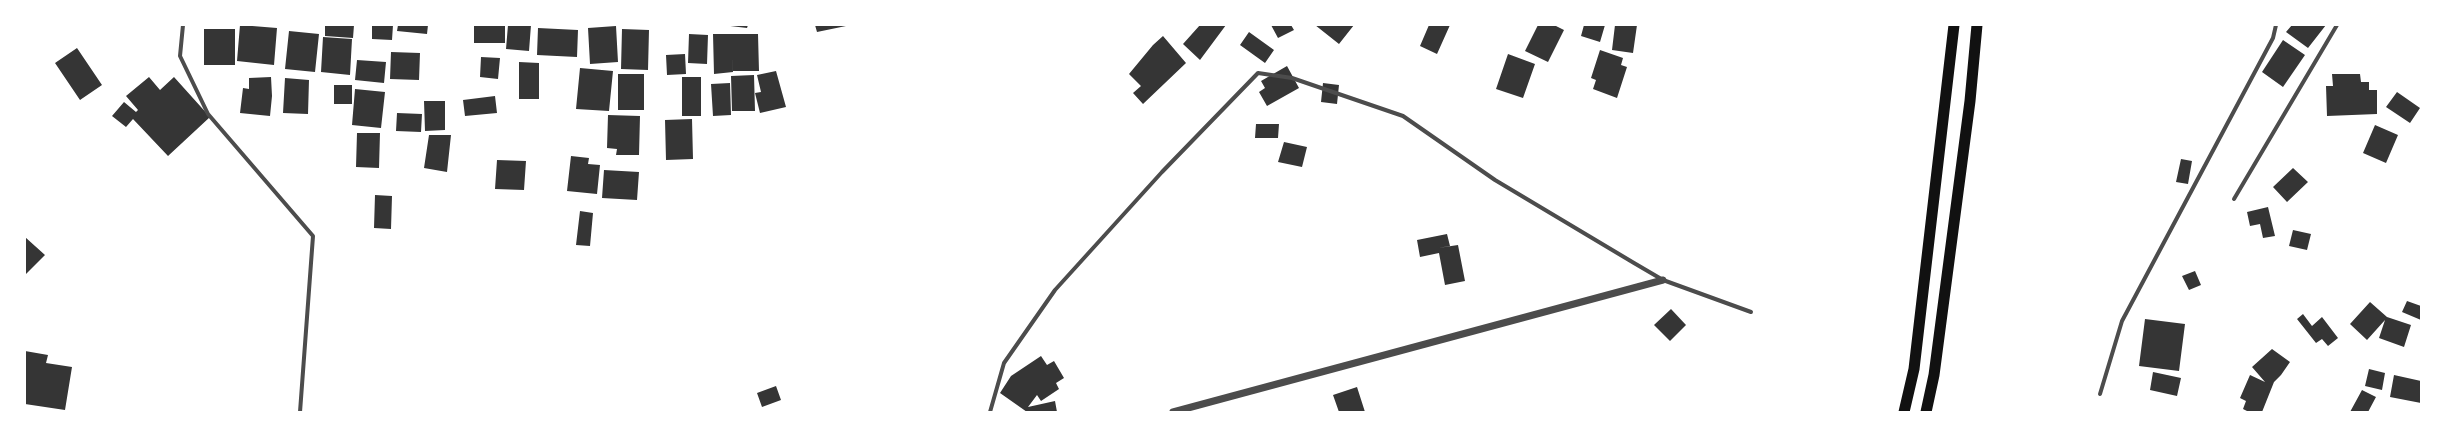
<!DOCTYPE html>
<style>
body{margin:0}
#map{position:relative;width:2446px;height:437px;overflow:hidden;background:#fff;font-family:"Space Grotesk",sans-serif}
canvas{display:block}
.frame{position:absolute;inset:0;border:26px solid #fff;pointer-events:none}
</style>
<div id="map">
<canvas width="2446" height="437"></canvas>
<div class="frame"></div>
</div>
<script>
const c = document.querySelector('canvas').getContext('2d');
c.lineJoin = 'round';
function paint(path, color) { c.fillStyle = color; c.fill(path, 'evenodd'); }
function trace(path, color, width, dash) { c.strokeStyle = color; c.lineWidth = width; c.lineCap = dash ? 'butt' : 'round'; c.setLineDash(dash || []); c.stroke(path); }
paint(new Path2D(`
 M240,25L277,28L274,65L237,61Z
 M325,25H354L353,38L325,36Z
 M372,25H393L392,40L372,39Z
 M398,25H428L427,34L397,31Z
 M474,25H505V43H474Z
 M508,25H531L529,51L506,49Z
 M722,25H748L747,28Z
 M815,25H845L846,26L817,32Z
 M1200,25H1226L1200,60L1183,44Z
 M1271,25H1291L1294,30L1278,38Z
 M1315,25H1354L1339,44Z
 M1429,25H1450L1437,54L1420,46Z
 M1538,25H1554L1564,30L1548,62L1525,51Z
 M1584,25H1605L1600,42L1581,36Z
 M1615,25H1637L1633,53L1612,50Z
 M2292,25H2326L2308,48L2286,32Z
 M616,26L618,62L590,64L588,28Z
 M538,28L578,30L577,57L537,55Z
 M204,29H235V65H204Z
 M622,29L649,30L648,70L621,69Z
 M289,31L319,34L315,72L285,69Z
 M1249,32L1274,50L1265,63L1240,45Z
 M689,34L708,35L707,64L688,63Z
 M713,34H758L759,71H733L732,45L733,72L714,74Z
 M1163,36L1186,63L1143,104L1133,93L1141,86L1129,74L1153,45Z
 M323,37L352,39L350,75L321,72Z
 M2283,40L2305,55L2283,87L2262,72Z
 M77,48L102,85L80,100L55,63Z
 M1600,50L1623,58L1621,65L1627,67L1617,98L1593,89L1596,80L1591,78Z
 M391,52L420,53L419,80L390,79Z
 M685,54L686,74L667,75L666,55Z
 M1508,54L1535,64L1523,98L1496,89Z
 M481,57L500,58L498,79L480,77Z
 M357,60L386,62L384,83L355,80Z
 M519,62L539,63V99H519Z
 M1287,66L1299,88L1267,106L1259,92L1265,88L1261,81Z
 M580,68L613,71L609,111L576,109Z
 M776,71L786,107L760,113L755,93L761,92L757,75Z
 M618,74H644V110H618Z
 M2332,74H2360L2361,82H2369V90H2377V114L2327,116L2326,86H2333Z
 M754,75L755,111H732L731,76Z
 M149,77L160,90L174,77L210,117L168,156L133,119L126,127L112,116L124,102L136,112L138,110L126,96Z
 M271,77L272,96L270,116L240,113L243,88L249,89V78Z
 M682,77H701V116H682Z
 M285,78L309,80L308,114L283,113Z
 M730,83L731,115L713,116L711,84Z
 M1323,83L1339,85L1337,104L1321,102Z
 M334,85H352V104H334Z
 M355,89L385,92L381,128L352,125Z
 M2397,92L2420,108L2410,123L2386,107Z
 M495,96L497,113L465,116L463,100Z
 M424,101H445V130L425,131Z
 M397,113L422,114L421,132L396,131Z
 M608,115L640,116L639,155H616L617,149L607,148Z
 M692,119L693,159L666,160L665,120Z
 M1256,124H1279L1278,138H1255Z
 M2375,125L2398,135L2386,163L2363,153Z
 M357,133H380L379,168L356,167Z
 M429,135H451L447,172L424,168Z
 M1284,142L1307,147L1302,167L1278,162Z
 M571,156L589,158L588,164L600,165L597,194L567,191Z
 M2181,159L2192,161L2188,184L2176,182Z
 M497,160L526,161L524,190L495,189Z
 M2293,168L2308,182L2287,202L2273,187Z
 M604,170L639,172L637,200L602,198Z
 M375,195L392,196L391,229L374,228Z
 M2268,207L2275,236L2263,238L2260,224L2250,226L2247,212Z
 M580,211L593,213L590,246L576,245Z
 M2293,230L2311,234L2307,250L2289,246Z
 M1447,234L1450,246L1438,248L1458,245L1465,281L1445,285L1439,253L1420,257L1417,240Z
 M25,237L45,255L25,275Z
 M2195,271L2201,285L2189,290L2182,276Z
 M2407,301L2421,306V320L2402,312Z
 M2370,302L2387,317L2411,325L2404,347L2379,338L2385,320L2367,340L2350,324Z
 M1671,309L1686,325L1670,341L1654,325Z
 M2303,314L2312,326L2322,317L2338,338L2328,346L2322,339L2316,343L2297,319Z
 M2145,319L2185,324L2179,371L2139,366Z
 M2272,349L2290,362L2281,375L2274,382L2262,412H2249L2243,409L2246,401L2240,398L2250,375L2265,382L2252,367Z
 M25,351L48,355L46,363L72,367L65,410L25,404Z
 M1041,356L1047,365L1054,361L1064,378L1056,383L1059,389L1041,401L1037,395L1028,407L1055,401L1057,412H1027L1000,393L1011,376Z
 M2369,369L2385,373L2382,390L2365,386Z
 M2153,372L2181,378L2177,396L2150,390Z
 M2394,375L2421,381V403L2390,397Z
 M776,386L781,400L762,407L757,393Z
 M1357,387L1365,412H1339L1333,395Z
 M2362,390L2376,397L2368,412H2350Z`), '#353535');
trace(new Path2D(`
 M183,25L180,56L208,114L313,236L300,412
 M2234,199L2337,25
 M2100,394L2122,321L2273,38L2276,25
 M990,412L1004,363L1055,290L1162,172L1258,73L1292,78L1403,116L1495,180L1634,263L1663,280L1751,312`), '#4c4c4c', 4);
trace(new Path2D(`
 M1173,412L1663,280`), '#4c4c4c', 7);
trace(new Path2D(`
 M1904,412L1914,369L1954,25
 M1926,412L1934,375L1970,101L1977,25`), '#111', 11);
</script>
